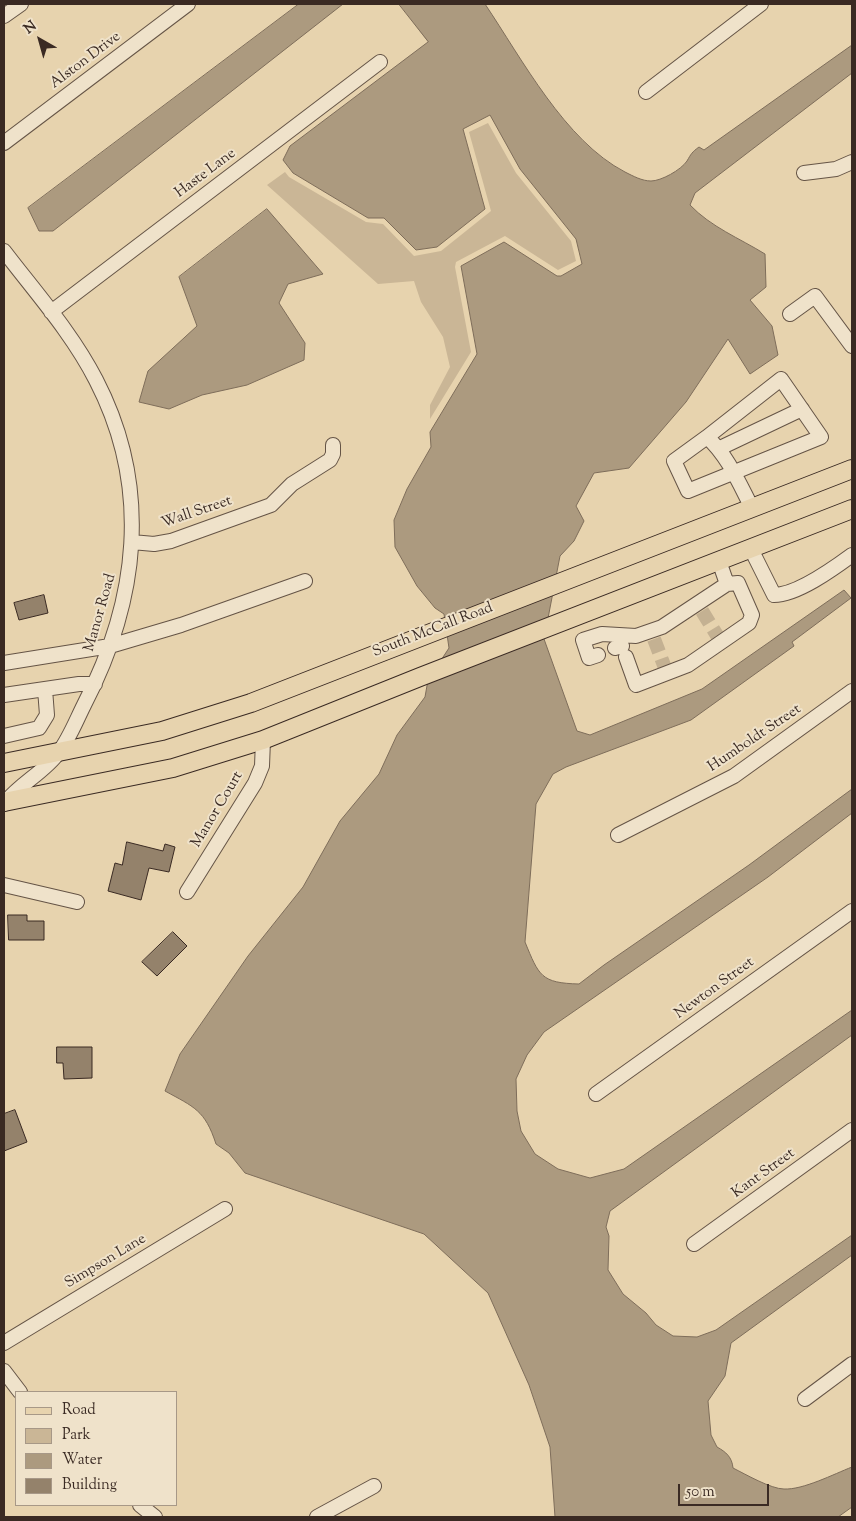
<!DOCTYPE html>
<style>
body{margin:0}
#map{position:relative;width:856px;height:1521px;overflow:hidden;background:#e7d3ae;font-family:"Sorts Mill Goudy",serif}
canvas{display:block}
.frame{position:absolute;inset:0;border:5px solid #3a2a23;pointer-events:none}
.legend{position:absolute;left:15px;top:1391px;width:162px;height:115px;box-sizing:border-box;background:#efe2ca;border:1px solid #a79887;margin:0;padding:6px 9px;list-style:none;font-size:15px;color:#3a2a23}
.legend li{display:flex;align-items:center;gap:10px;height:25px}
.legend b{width:25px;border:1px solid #a79887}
.north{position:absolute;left:15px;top:15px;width:50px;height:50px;-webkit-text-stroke:4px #efe2ca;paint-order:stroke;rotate:322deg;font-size:14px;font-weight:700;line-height:20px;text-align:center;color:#3a2a23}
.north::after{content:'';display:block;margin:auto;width:18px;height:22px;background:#3a2a23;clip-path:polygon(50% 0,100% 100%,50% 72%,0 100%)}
.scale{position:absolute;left:678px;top:1484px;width:91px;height:22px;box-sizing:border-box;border:2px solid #3a2a23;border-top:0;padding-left:6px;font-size:15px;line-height:18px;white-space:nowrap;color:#3a2a23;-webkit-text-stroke:4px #efe2ca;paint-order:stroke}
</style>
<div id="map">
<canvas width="856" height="1521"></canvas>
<div class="frame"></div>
<ul class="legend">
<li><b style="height:6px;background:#e7d3ae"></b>Road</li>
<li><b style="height:14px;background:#cab696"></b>Park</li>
<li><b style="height:14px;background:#ac9a7f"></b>Water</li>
<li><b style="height:14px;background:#94826b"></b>Building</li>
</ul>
<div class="north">N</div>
<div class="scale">50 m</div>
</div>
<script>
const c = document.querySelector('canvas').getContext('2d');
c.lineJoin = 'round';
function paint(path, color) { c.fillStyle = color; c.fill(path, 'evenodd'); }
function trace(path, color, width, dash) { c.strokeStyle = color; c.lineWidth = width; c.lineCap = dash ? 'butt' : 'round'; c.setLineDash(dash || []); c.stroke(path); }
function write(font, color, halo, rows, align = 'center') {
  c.font = font + ' "Sorts Mill Goudy",serif'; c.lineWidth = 4; c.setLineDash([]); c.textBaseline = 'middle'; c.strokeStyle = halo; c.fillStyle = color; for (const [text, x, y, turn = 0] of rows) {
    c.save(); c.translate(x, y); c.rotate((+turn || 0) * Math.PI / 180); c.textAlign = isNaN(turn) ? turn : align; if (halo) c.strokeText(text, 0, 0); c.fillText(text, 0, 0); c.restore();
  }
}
paint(new Path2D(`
 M488,123L516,173L571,241L576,261L558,270L505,236L456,262L455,267L471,352L430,419V405L450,367L443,337L421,302L414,281L378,284L267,185L285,172L289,177L366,222L383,224L414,256L441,251L491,211L469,132Z`), '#cab696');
const water = new Path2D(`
 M299,4H343L53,231H39L28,208Z
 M399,4H485C522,59 565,141 625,172C633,176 642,181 651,181C661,181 681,170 687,161C691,154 692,152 699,147L704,150L852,45V73L695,193L690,205C711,227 739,238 765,254L766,287L750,300L772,326L778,355L750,374L728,339L686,402L629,468L594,473L576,506L584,521L574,541L560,556L544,639L577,731L590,735L702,689L844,590L851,598L792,642L794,646L691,720L566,767L553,774L536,804L525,942C539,976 541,983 579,984L604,965L749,865L852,789V813L768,877L544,1032L527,1055L516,1079L517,1111L521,1131L535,1154L558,1169L590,1178L624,1169L852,1010V1035L610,1211L606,1227L609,1236L608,1270L623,1294L646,1313L656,1325L673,1336L697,1337L716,1330L852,1235V1255L731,1343L725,1376L708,1401L711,1435L717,1447C726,1452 732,1457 733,1468C745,1474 771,1489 784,1489C803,1490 834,1474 852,1467V1507L838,1517H555L550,1447L529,1385L488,1293L424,1234L245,1173L229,1153L216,1144C205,1110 194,1107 165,1091L180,1054L248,956L303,887L340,821L379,774L397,735L425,697L428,680L449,648L444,614L435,608L417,586L395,547L394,520L407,489L431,447L430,432L477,354L461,266L504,242L557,276H561L582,264L576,239L520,169L490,115L463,129L485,209L437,247L416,250L384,218H368L293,173L283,160L290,146L428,42Z
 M267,209L323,274L288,284L279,303L305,343L304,360L247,385L202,395L169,409L139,402L148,371L197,326L179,277Z`);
paint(water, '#ac9a7f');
trace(water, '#7e6d5a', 1);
const building = new Path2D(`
 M44,595L48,613L19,620L14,603Z
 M127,842L163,851L165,844L175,847L169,872L149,868L141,900L108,891L115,863L122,865Z
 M8,915H27V921H44V940H9Z
 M173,932L187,946L157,976L142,962Z
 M57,1047H92V1078L64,1079L63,1063H57Z
 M15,1110L27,1142L4,1151V1114Z`);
paint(building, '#94826b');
trace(building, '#3a2a23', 1);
trace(new Path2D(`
 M702,611L718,637
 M654,639L665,668`), '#c4b192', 14, [14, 7]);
const minor = new Path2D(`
 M4,16L21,4
 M646,92L761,4
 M4,143L188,4
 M804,173L836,169L852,162
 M4,251C36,293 72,333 96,380C152,488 138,601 84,705C76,721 69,739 59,752C45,772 19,784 4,804
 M51,312L380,62
 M790,314L815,296L852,346
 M707,437L781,379L821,437L688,491L674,461L707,437C728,456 739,483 752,508
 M720,448L802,409
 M132,542L154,544L171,541L271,505L292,484L330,460L333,454V445
 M751,549L774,595C797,595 833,569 852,555
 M719,561L727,584
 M615,648L622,646
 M598,655L589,658L583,640L602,634L636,636L662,627L727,584L738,583L752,615L749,623L688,665L636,685L626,657
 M4,663L110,646L181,625L305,581
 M4,695L79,684H95
 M4,736L39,728L47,715L45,689
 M618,835L734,776L852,691
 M4,885L77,902
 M187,892L255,783L262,766L263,740
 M596,1094L852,911
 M694,1244L852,1130
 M4,1343L225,1209
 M4,1371L20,1392
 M805,1399L852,1364
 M140,1505L155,1517
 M317,1517L374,1486`);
const major = new Path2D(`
 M4,763L162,731L251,703L852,469
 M4,802L173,768L263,740L420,677L852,509`);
trace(minor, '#655446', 16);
trace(major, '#3a2a23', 20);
trace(minor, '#efe2ca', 14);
trace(major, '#e7d3ae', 18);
write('15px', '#3a2a23', '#efe2ca', [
 ["Alston Drive",86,61,-37],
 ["Haste Lane",206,174,-37],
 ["Wall Street",197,513,-19],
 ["Manor Road",101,613,-74],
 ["South McCall Road",433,631,-21],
 ["Humboldt Street",755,739,-34],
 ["Manor Court",218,810,-59],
 ["Newton Street",715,989,-36],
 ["Kant Street",764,1174,-36],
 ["Simpson Lane",106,1262,-31]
]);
</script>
